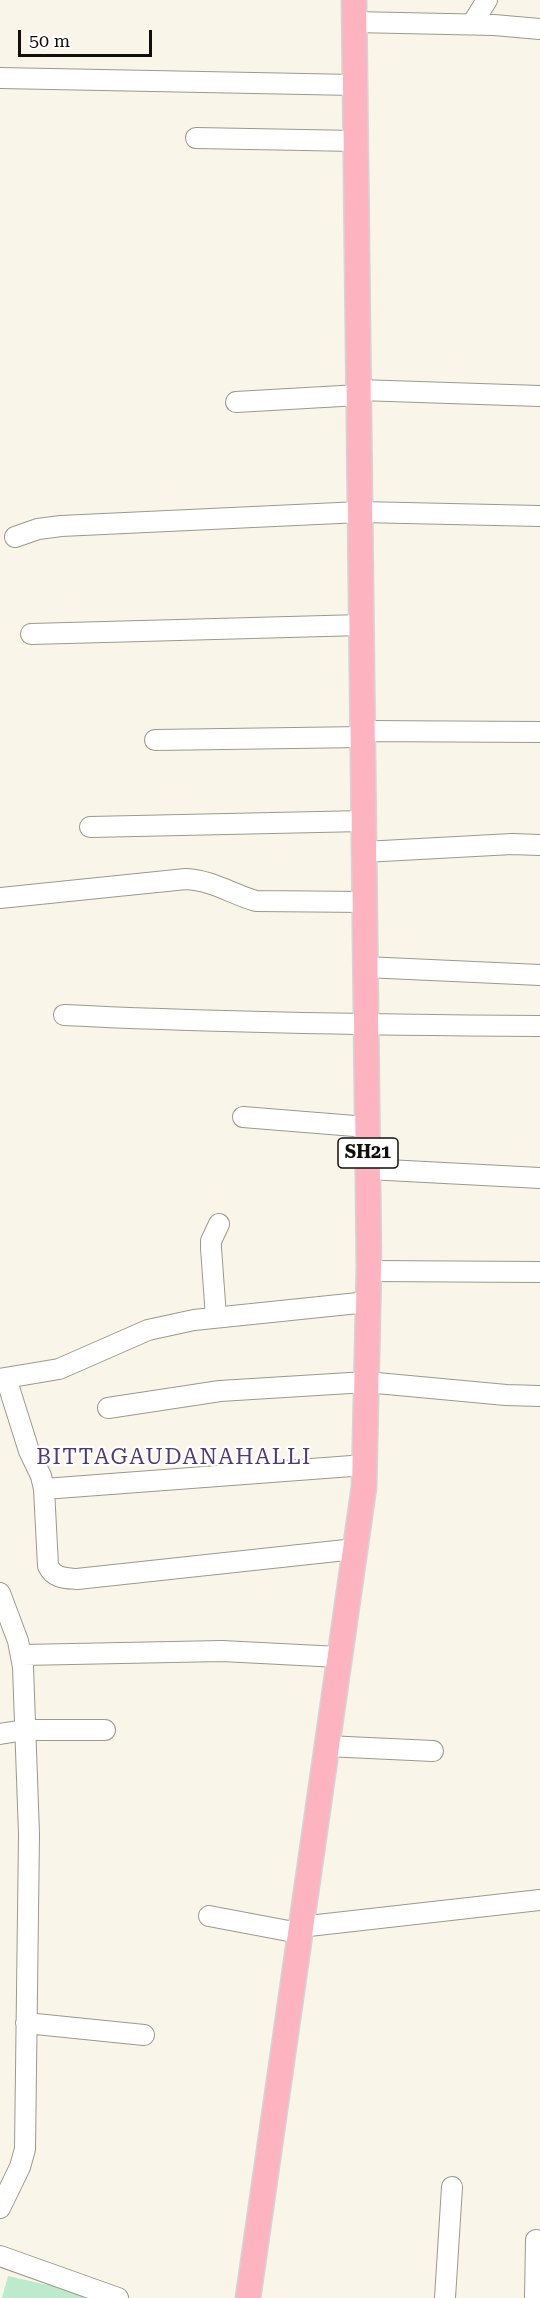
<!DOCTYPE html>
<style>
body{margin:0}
#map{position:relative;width:540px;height:2298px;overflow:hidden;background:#f9f6e9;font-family:"Roboto Serif",serif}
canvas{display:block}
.scale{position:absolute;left:18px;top:30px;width:134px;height:27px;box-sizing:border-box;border:3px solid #100f0b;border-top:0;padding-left:8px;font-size:18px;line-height:21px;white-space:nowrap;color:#100f0b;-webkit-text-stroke:4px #fff;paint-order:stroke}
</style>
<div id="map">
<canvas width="540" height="2298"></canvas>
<div class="scale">50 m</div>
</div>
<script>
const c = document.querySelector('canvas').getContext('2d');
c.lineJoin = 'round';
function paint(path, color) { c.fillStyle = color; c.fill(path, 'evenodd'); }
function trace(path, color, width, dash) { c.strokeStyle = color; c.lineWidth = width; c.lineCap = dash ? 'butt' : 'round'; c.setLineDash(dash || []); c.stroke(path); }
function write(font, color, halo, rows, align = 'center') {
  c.font = font + ' "Roboto Serif",serif'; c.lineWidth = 4.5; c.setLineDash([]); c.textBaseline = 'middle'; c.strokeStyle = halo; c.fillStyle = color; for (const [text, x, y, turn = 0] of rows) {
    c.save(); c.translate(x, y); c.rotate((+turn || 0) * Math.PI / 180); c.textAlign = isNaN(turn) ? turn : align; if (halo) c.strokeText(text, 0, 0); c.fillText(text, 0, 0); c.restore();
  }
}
paint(new Path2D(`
 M8,2276L70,2290L88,2298H2Z`), '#bdeacd');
const minor = new Path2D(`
 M354,22L494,25L540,29
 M472,24L487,0
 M0,78L355,85
 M196,138L356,141
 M359,390L540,396
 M236,402L359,395
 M15,537L38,529L61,526L360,512L540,516
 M31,634L362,625
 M363,731L540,732
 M155,740L363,737
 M90,827L364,821
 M364,852L512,844L540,845
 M0,898L186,879C211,880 232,894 256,901L365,902
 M365,967L540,975
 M64,1015C222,1023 381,1025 540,1026
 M243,1117L367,1127
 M368,1169L540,1178
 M369,1271L540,1272
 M216,1317L211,1248V1241L219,1224
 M6,1378L29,1451L41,1476L44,1489L48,1566C54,1578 63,1578 77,1579L355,1549
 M0,1379L59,1369L148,1330L194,1320L368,1302
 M108,1408L220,1391L366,1382L506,1395L540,1396
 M44,1489L365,1465
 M0,1593L18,1641L23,1667L29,1834L25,2149L20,2167L0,2208
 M22,1655L222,1651L339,1657
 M0,1734L25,1730H105
 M326,1746L433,1751
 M209,1916L299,1933
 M300,1927L540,1900
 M26,2023L144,2035
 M0,2256L118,2298
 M445,2298L452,2187
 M535,2298L536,2240`);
const major = new Path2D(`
 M248,2298L364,1487L369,1266L354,0`);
trace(minor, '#9b998d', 22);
trace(major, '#d4d4d3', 27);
trace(minor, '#fff', 20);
trace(major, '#fdb4c0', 24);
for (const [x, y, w] of [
 [368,1153,60]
]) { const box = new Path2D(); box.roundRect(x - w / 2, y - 15, w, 30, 4.5); c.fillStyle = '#fff'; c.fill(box); trace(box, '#100f0b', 1.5); }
write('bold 18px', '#100f0b', null, [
 ["SH21",368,1153]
]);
c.letterSpacing = '1.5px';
write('22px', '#4d3a76', '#fff', [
 ["BITTAGAUDANAHALLI",174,1458]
]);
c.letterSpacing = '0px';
</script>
